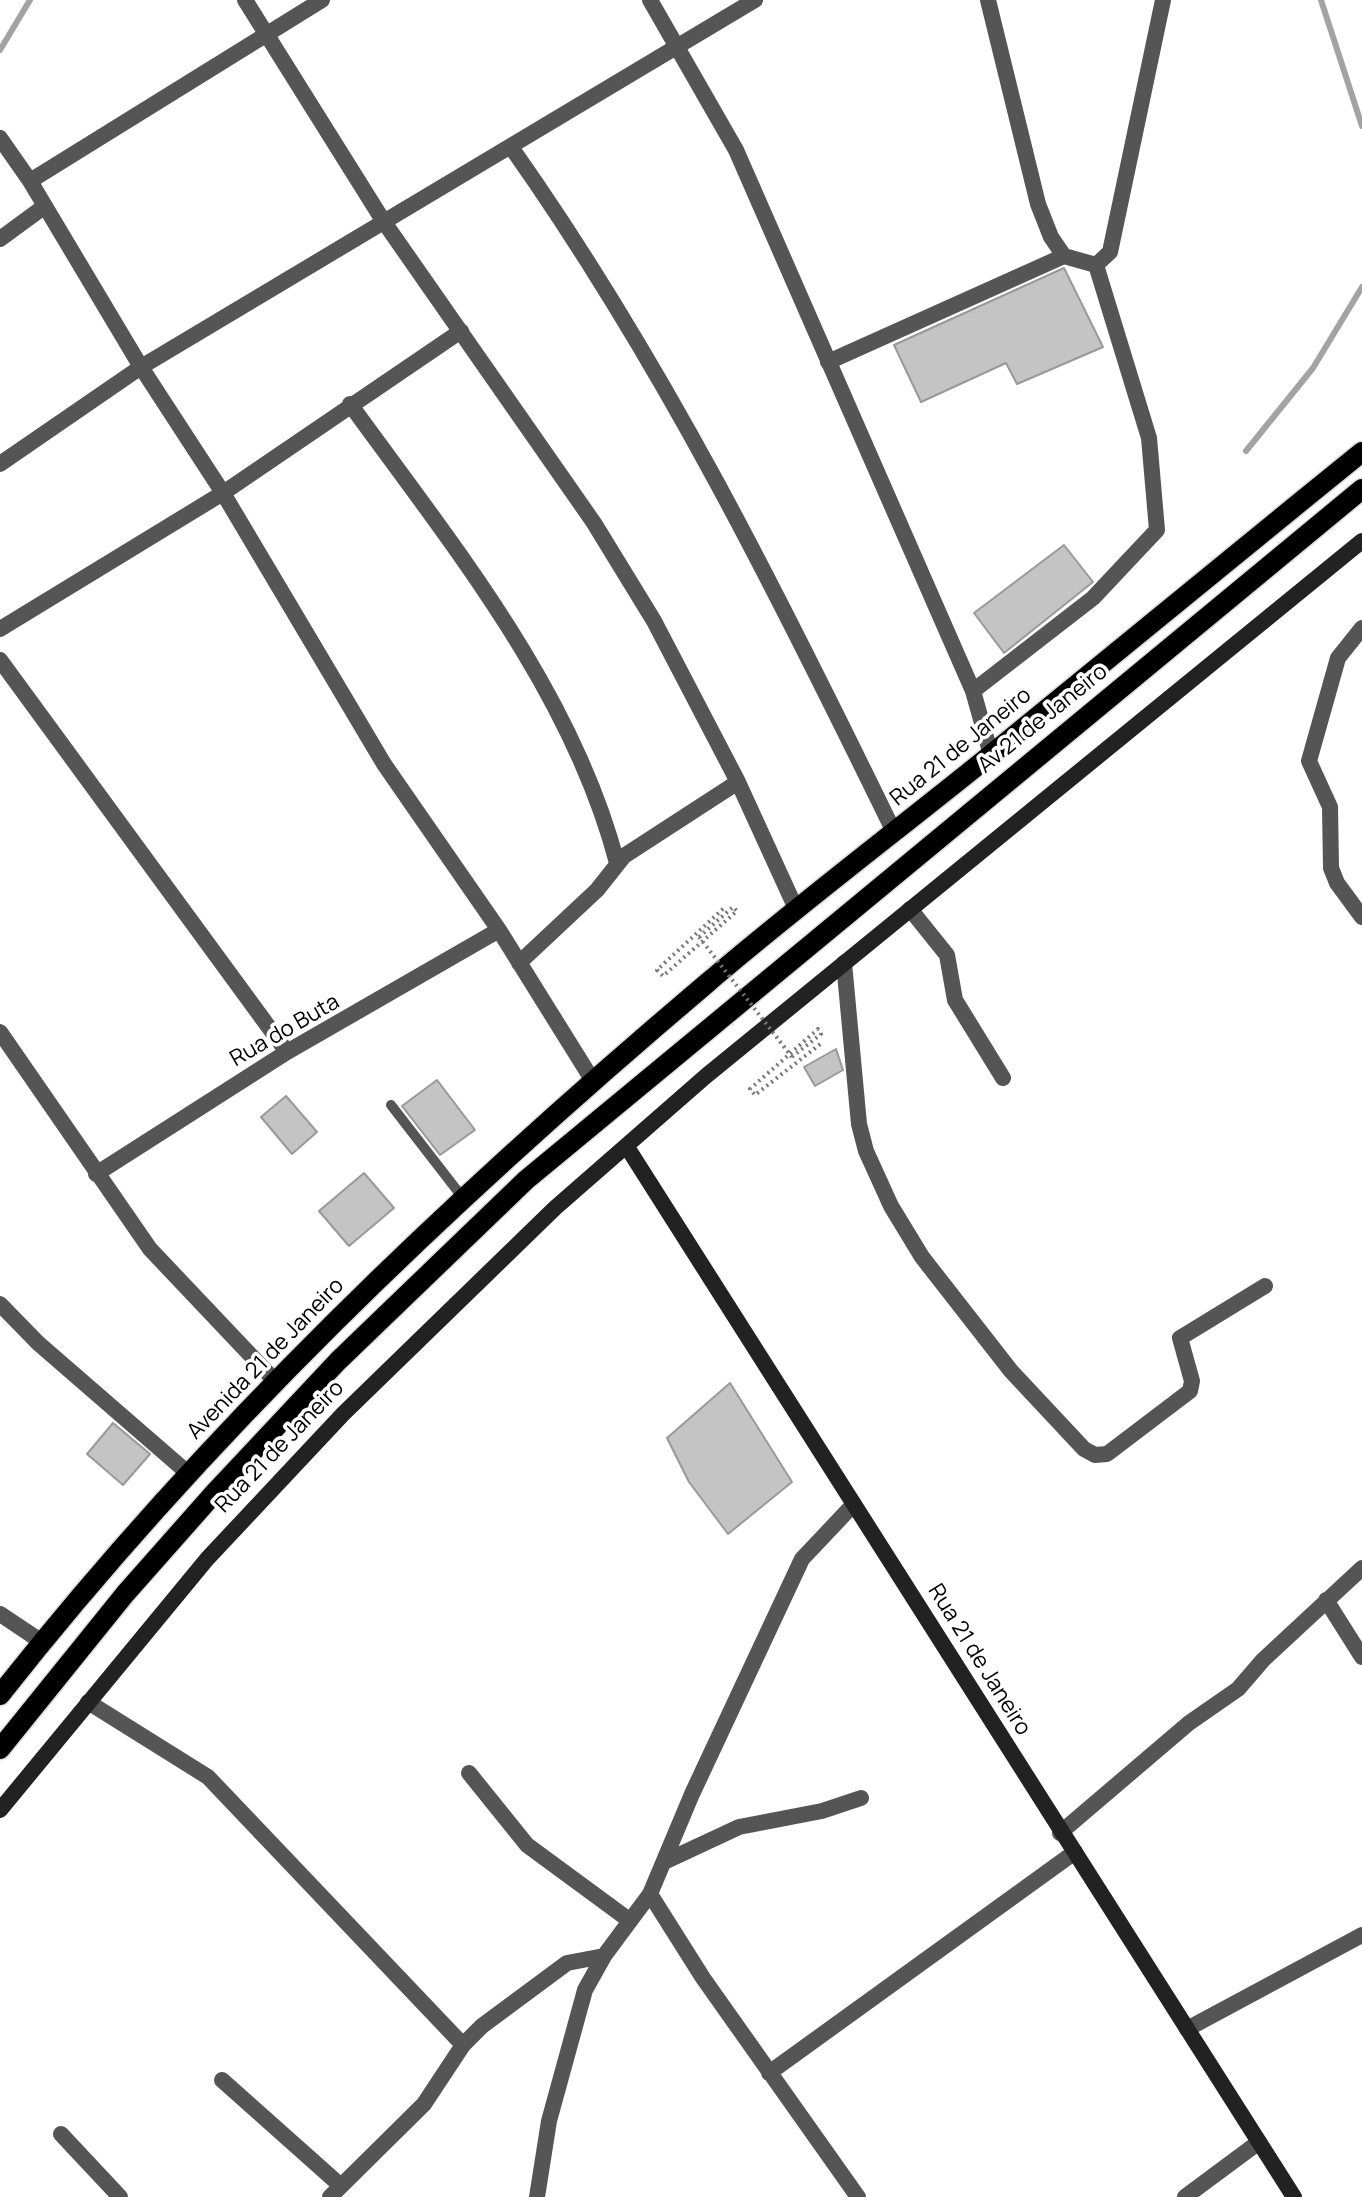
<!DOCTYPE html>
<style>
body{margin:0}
canvas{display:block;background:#fff}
</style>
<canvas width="1362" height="2197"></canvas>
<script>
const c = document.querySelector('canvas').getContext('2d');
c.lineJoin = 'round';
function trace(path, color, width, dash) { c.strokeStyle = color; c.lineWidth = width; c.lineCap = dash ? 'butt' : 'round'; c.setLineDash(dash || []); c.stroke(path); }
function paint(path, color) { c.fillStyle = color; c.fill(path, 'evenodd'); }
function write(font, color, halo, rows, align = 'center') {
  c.font = font + ' Manrope,sans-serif'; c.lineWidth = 7; c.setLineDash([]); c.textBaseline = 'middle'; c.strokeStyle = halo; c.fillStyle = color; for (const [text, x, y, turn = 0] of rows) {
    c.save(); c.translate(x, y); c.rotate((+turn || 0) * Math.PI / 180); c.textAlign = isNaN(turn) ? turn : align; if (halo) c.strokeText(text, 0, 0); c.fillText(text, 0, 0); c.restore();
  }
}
trace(new Path2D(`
 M1321,0L1362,126
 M0,50L30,0
 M1246,451L1313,368L1362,287`), '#a3a3a3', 6);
const building = new Path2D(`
 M1064,268L1103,347L1017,384L1006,363L921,402L894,345Z
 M1064,545L1093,582L1004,653L974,613Z
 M836,1049L843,1070L815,1086L804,1067Z
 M437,1080L475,1130L440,1155L402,1106Z
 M286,1096L317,1132L292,1154L261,1117Z
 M364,1173L394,1208L349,1246L319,1211Z
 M730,1383L792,1482L728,1534L689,1482L667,1438Z
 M113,1423L150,1454L123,1485L87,1454Z`);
paint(building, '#c4c4c4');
trace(building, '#999', 2);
const primary = new Path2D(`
 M0,1695C207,1432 451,1200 706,984C797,906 894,833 988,757C1113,655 1237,553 1362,452
 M0,1749L125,1594L217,1490L338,1361L526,1180L1362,489`);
trace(primary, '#dbdbdb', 23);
trace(new Path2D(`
 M699,937L733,907L737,911L663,976L657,970L725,907
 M792,1057L821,1034L818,1029L750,1089L755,1095L823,1042`), '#777', 4, [2, 4]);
trace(new Path2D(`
 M391,1105L463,1198`), '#555', 10);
trace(new Path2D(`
 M245,0L384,222L594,523L654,621L738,782L797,911
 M650,0L736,150L973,691L991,755
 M0,138L30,181L141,367L223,493L384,764L499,930L593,1081
 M511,147C663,362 779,596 894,832
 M30,181L322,0
 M0,239L45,206
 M1096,265L1110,252L1163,0
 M828,362L1064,256
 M350,404C453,546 572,691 617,863
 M0,464L141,367L755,0
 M1362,628L1338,658L1309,761L1330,807L1331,868L1337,883L1362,917
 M0,629L223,493L461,331
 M0,660L287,1052
 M973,691L1093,598L1157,530L1149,438L1096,265L1064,256L1051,237L1038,204L988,0
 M910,909L947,955L955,1000L1003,1078
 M519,963L597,890L624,856L738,782
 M844,963L859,1124L866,1151L891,1206L922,1257L1011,1371L1084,1449L1095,1455L1107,1454L1190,1391L1192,1381L1180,1338L1265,1286
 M0,1032L150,1249L276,1382
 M96,1174L287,1052L499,930
 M0,1304L38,1343L189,1474
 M1326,1600L1362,1657
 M0,1614L42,1642
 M88,1702L208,1777L463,2045
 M469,1773L527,1845L629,1920
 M1060,1833L1189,1723L1238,1689L1263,1660L1362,1568
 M664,1862L739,1827L822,1811L861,1798
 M650,1894L703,1978L858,2197
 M1187,2029L1362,1935
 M769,2073L1075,1852
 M222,2080L341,2186
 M61,2134L120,2197
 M330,2197L424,2104L463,2045L482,2026L567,1963L604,1956
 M537,2197L549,2121L585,1990L604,1956L650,1894L692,1794L802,1559L853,1505
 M1185,2197L1259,2142`), '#555', 16);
trace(new Path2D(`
 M627,1147L1294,2197
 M0,1810L207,1559L343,1414L555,1208L706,1076L1362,541`), '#222', 16);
trace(primary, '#000', 20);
trace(new Path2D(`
 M699,937L792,1057`), '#777', 4, [2, 4]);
write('22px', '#000', '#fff', [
 ["Av 21 de Janeiro",1043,719,-39],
 ["Rua 21 de Janeiro",961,747,-39],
 ["Rua do Buta",285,1031,-30],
 ["Avenida 21 de Janeiro",266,1359,-46],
 ["Rua 21 de Janeiro",280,1447,-46],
 ["Rua 21 de Janeiro",979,1660,58]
]);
</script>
